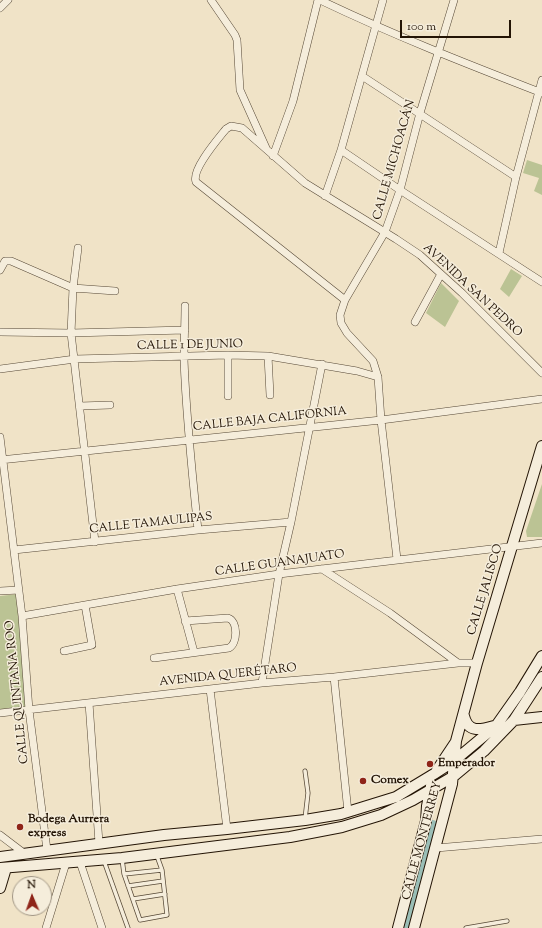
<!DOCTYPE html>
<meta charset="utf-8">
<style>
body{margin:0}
#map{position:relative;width:542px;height:928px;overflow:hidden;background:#f0e3c7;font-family:"Sorts Mill Goudy",serif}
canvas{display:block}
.north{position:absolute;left:12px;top:876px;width:40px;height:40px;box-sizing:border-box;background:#f5eddb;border:1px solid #a19685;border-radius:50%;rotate:358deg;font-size:11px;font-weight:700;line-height:16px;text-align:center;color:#231405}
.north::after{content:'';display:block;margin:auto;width:14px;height:18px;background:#8f2418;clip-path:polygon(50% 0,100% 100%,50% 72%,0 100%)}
.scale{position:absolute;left:400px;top:20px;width:111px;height:18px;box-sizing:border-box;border:2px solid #231405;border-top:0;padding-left:5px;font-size:12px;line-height:14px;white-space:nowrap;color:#231405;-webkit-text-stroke:3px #f5eddb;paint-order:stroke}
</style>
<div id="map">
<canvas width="542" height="928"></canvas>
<div class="north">N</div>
<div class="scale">100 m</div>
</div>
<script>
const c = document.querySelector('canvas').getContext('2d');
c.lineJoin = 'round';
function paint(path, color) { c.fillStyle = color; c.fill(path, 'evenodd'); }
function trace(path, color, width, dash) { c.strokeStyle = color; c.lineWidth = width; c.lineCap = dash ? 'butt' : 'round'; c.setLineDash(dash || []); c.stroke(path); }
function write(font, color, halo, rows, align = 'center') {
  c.font = font + ' "Sorts Mill Goudy",serif'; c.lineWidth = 3; c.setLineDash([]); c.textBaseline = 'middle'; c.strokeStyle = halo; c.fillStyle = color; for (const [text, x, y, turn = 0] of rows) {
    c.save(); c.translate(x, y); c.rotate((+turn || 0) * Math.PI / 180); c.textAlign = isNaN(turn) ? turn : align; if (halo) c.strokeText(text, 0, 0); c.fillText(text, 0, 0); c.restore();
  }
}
paint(new Path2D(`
 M527,160L542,165V195L534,191L539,178L523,173Z
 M511,269L522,276L509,297L500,289Z
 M441,283L459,301L445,327L426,313Z
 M542,484V537H527L526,531Z
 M18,594L29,709L0,712V596Z`), '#bbc394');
trace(new Path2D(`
 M406,928L433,824`), '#9abeb6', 8);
const lane = new Path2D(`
 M305,771L308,793L305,819
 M122,859L124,874L140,920L167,915L162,870L157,856
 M104,861L128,928
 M124,874L162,870
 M128,886L163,881
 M133,899L165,894
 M466,928L507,921`);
const street = new Path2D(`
 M211,0L235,35L237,40L240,90L266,148
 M320,0C393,35 467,64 542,93
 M0,8L8,0
 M362,76L516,177
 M341,150L400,190L542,282
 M273,156L293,101L318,0
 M325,196L341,150L383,0
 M78,248L73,288L71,333L95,542
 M499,253L516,177L542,80
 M0,270L5,261H11L73,288L115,291
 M345,300L196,182C191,170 218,139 226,129L231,126L242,128L305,183L396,239L420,255L462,293L542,373
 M185,306C185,324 184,341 184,359C186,416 192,473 198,530
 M415,322L441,274
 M0,332L71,333L185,330
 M228,355V396
 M268,356L270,395
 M0,369L75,359L228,355L268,356L357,371L378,377
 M80,406L110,405
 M0,437L22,616L29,710L47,850
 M0,460L381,420L542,399
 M14,550L198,530L291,522
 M397,559L381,420L378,377L373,361L347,333L341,323L340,315L345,300L385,232L400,190L420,113L454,0
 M322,569L390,613L458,663H477
 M177,589L194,652
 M0,591L19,590
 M22,616L177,589L279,574L542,543
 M64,651L92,645L85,605
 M154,658L229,648C238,643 238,621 228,618L185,621
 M334,677L348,812
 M262,683L279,574L291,522L322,364
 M210,689L227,829
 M89,703L99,843
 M0,713L262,683L334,677L458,663
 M0,835L25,854
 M436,848L542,839
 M80,862L102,928
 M46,928L66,863`);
const secondary = new Path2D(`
 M464,716C468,733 480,730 494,726
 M514,720L542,717
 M437,770L455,743
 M0,857L164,835L227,829L305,820L341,814L396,797L434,774L454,761L496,726L520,692L542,656
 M0,868L122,858L290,837L342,827L381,815L413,800L454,776L484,751L514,720L542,677
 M0,888L6,868
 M398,928L426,821L427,806L431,786
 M414,928L452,784L456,741L477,663L542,446`);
trace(lane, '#564836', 5);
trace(street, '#564836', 8);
trace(secondary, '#231405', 12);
trace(lane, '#f5eddb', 3.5);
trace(street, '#f5eddb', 7);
trace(secondary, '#f5eddb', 10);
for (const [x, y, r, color] of [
 [430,764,4,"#8f2418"],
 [363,781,4,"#8f2418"],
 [20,827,4,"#8f2418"]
]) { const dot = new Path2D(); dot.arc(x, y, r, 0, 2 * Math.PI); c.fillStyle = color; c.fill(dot); trace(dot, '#f5eddb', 1.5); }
write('12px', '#231405', '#f5eddb', [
 ["CALLE MICHOACÁN",395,160,-74],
 ["AVENIDA SAN PEDRO",472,291,43],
 ["CALLE 1 DE JUNIO",190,346,-1],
 ["CALLE BAJA CALIFORNIA",270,420,-6],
 ["CALLE TAMAULIPAS",151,524,-6],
 ["CALLE GUANAJUATO",280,564,-8],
 ["CALLE JALISCO",486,590,-73],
 ["AVENIDA QUERÉTARO",228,676,-6],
 ["CALLE QUINTANA ROO",18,692,-96],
 ["CALLE MONTERREY",423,841,-75]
]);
write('bold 12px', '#231405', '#f5eddb', [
 ["Emperador",438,764],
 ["Comex",371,781],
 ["Bodega Aurrera",28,820],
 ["express",28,834]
], 'left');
</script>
